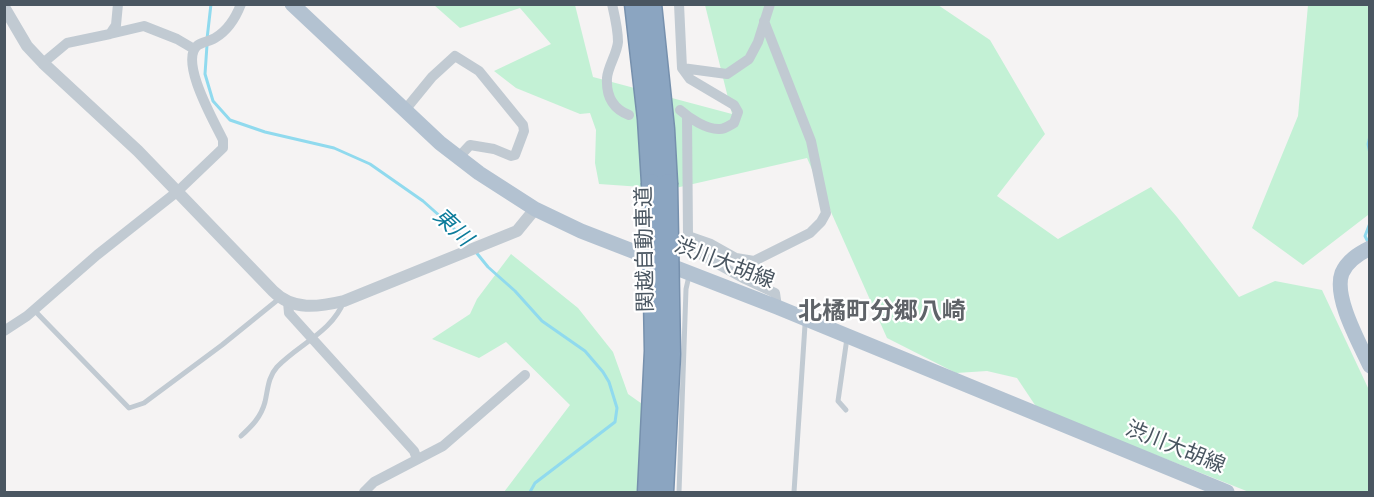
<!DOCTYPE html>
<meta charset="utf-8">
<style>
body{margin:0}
#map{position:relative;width:1374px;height:497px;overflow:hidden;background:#f5f3f3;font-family:"DM Sans",sans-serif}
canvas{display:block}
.frame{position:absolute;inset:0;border:6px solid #4a5661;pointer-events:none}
</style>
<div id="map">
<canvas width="1374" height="497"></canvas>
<div class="frame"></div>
</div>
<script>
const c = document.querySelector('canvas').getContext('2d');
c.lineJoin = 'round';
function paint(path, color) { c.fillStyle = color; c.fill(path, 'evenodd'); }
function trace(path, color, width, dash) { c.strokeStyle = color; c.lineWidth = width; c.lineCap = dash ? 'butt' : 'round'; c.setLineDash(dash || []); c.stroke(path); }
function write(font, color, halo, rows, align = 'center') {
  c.font = font + ' "DM Sans","Noto Sans JP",sans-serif'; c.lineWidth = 4.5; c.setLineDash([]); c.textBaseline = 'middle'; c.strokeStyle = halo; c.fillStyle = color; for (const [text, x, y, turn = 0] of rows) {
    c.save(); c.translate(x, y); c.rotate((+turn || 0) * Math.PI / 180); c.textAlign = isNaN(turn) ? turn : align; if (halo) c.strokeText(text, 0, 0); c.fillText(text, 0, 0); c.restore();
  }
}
paint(new Path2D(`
 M434,5H575L593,77L732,114L705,5H938L990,40L1045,134L997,196L1058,239L1151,187L1177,217L1239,297L1275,281L1322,290L1369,390V492H1249L1037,408L1017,378L987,371L956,373L887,338L807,158L671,189L599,184L595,163L596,130L590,113L580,114L516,88L494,71L551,44L520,8L460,28Z
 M1308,5H1369L1370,191L1368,215L1303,265L1252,228L1298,116Z
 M511,254L578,308L613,352L628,394L645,406L640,492H504L570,405L506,342L479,358L432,339L470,314L477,299Z`), '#c3f1d5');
trace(new Path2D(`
 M207,39L211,4
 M207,45L205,74L213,101L230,120L265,132L334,148L370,164L423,201L460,234L470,246
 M1370,136L1368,144L1370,154
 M1369,244L1365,236L1370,223
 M475,251L488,267L515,291L542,321L585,351L603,372L609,382L617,408L615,422L535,483L530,492`), '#90daee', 3);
const motorway = new Path2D(`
 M634,4L647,119L651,183
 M652,4L665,129L668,183`);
trace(motorway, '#7690ad', 21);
trace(new Path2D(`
 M34,310L129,408L144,403L222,345L280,298
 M846,410L838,401L847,338
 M241,436C252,426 261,417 265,402C268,389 268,377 277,367C299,344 332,332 344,301
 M679,492L686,289L689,276
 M794,492L805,325`), '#c1cad2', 5);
trace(new Path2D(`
 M612,4C615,17 618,29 618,42C617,54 608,66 607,78C606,96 613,109 629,115
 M679,4L682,68L690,79L734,105L738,112L734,123C730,125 725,129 720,129C707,130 689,118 680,110
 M110,34L144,26L177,39L194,49
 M43,63L67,43L110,34L116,25L118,4
 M682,68L727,74L749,59L758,42L770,4
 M405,110L432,77L455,56L479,71L523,125L524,131L515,155L511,156L494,149L470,145L458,158
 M687,116L688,236L703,256L745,279L775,293L777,307
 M688,236L711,244L736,258L754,261L810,233L821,222L826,213L811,141L764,21
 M288,302L289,313L414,451L417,459
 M4,331L27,316L97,255L178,191L223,148V140C215,123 178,60 198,45C203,42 210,41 215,38C227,31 236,17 241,4
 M364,492L374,482L443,446L525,375`), '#c1cad2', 10);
trace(new Path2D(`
 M4,7L27,46L43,63L138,151L273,291C293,311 318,307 344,301L517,231L535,209`), '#c1cad2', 12);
trace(new Path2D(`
 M292,4L440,143L479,173L535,209L581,231L777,307L1227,492
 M1370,248C1358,254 1347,261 1342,273C1333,297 1360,344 1370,366`), '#b3c2d1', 15);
trace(motorway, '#8ba5c1', 18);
const motorwayBridge = new Path2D(`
 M647,492L654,351L651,183
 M664,492L671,354L668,183`);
trace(motorwayBridge, '#7690ad', 21, []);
trace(motorwayBridge, '#8ba5c1', 18);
write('21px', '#4a5661', '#fff', [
 ["関越自動車道",646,249,-91],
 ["渋川大胡線",724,264,21],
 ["渋川大胡線",1175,448,22]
]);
write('italic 22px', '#0c7c9b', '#fff', [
 ["東川",452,228,43]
]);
write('bold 24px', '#5f6368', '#fff', [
 ["北橘町分郷八崎",882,313]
]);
</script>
